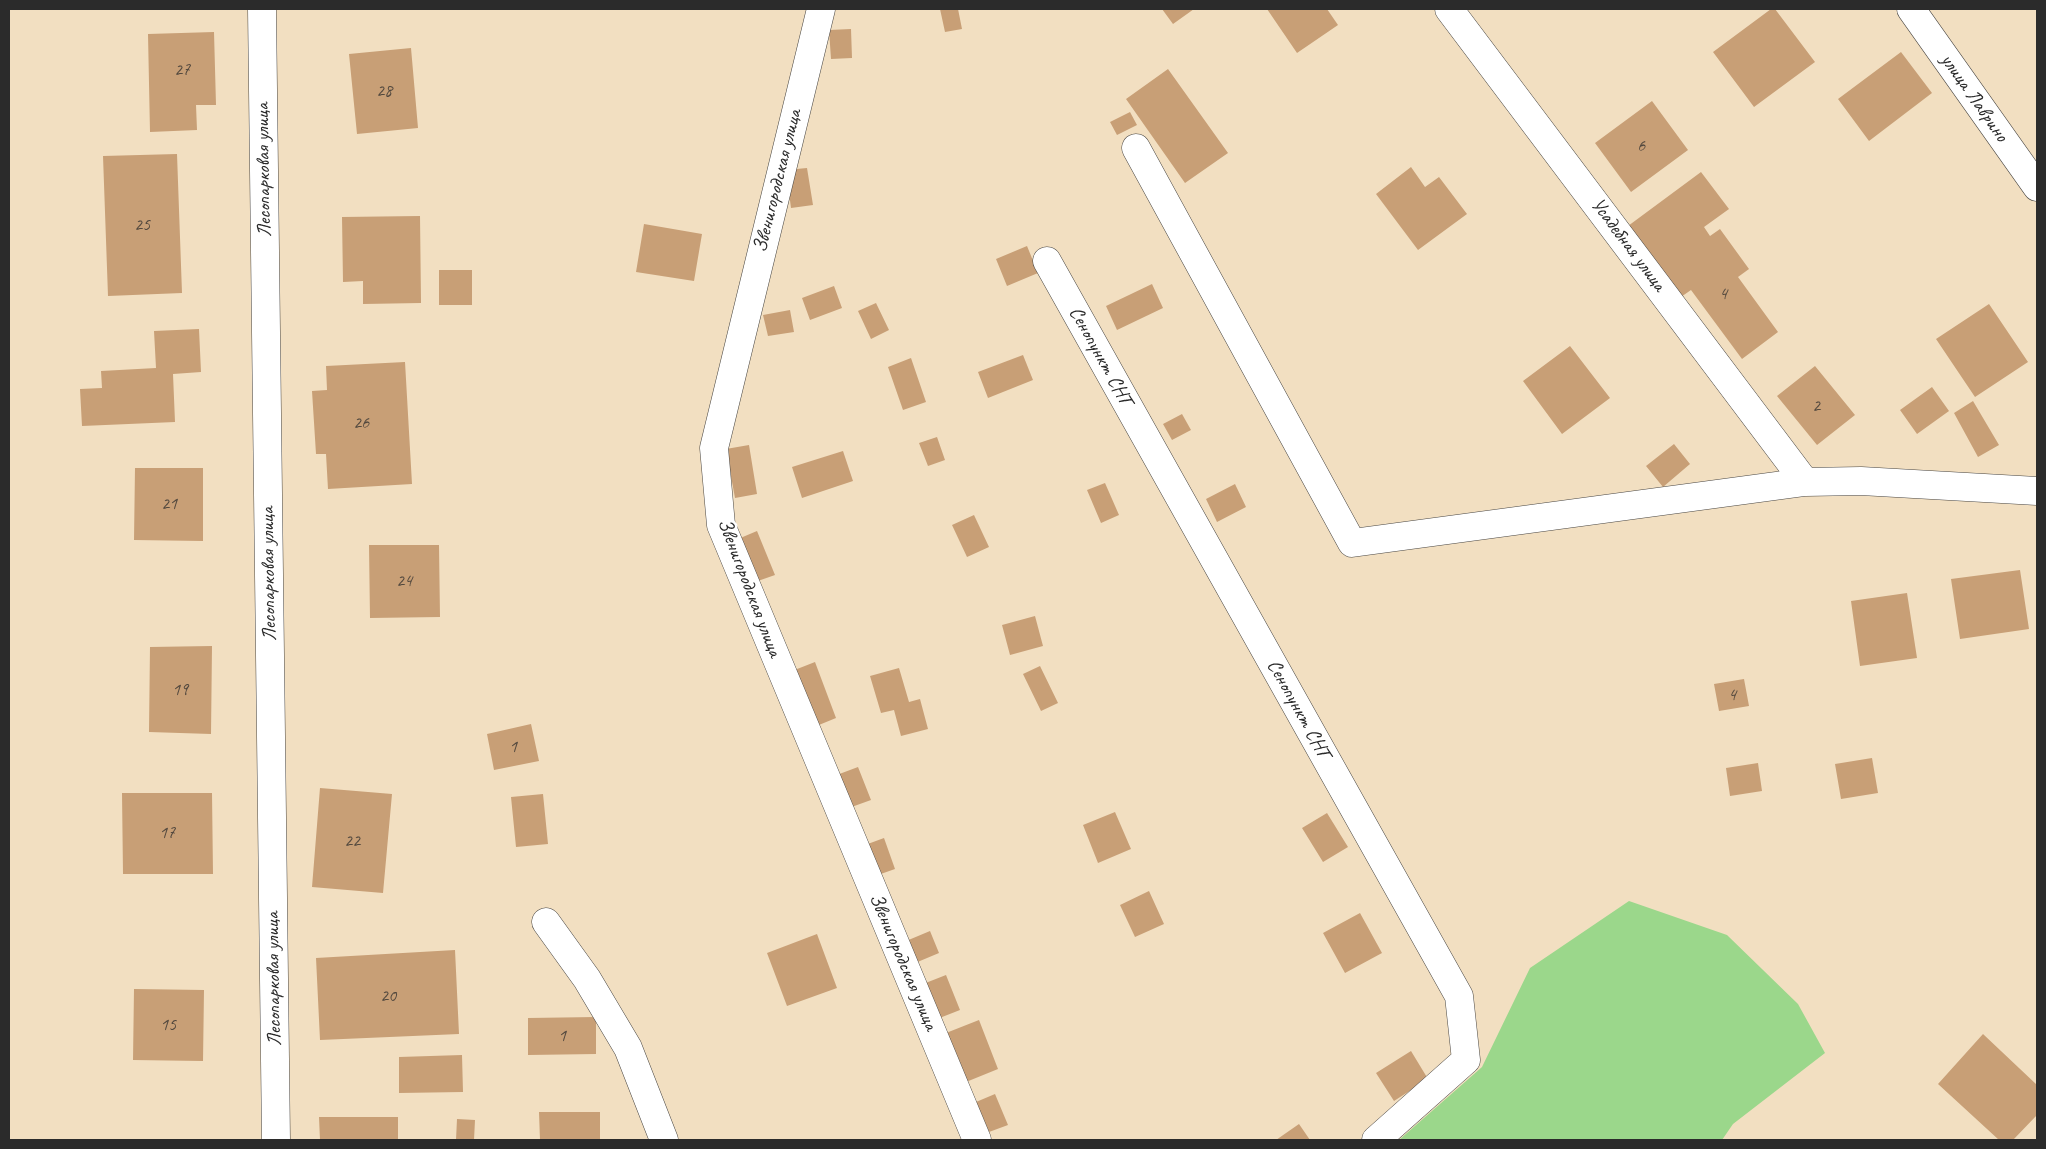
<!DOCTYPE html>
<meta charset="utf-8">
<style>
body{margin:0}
#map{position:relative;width:2046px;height:1149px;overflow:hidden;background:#f2dfc1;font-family:Caveat,sans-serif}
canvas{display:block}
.frame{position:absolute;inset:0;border:10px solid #2b2b2b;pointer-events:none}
</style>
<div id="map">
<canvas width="2046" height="1149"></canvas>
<div class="frame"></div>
</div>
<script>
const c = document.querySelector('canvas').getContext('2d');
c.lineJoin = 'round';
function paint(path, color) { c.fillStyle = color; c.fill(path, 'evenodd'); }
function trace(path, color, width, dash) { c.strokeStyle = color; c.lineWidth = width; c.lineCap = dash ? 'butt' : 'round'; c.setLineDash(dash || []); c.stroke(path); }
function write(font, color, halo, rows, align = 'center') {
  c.font = font + ' Caveat,sans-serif'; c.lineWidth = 5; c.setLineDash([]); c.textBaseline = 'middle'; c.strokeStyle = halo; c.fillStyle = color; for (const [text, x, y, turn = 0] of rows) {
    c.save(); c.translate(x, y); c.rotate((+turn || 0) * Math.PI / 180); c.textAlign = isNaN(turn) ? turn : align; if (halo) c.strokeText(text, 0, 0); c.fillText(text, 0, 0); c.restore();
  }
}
paint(new Path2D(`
 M1629,901L1727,935L1798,1004L1825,1053L1733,1124L1722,1140H1399L1482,1067L1530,968Z`), '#9bd78b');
paint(new Path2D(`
 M940,9H958L962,29L945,32Z
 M1162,9H1194L1173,24Z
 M1267,9H1327L1338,25L1297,53Z
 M1771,9H1775L1815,62L1754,107L1713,52Z
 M851,29L852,58L831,59L829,30Z
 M214,32L216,105H196L197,130L150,132L148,34Z
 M411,48L418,128L357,134L349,54Z
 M1901,52L1932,93L1869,141L1838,99Z
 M1168,69L1228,153L1185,183L1126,99Z
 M1652,101L1688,150L1631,192L1595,143Z
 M1130,112L1137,125L1117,135L1110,122Z
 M177,154L182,293L108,296L103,156Z
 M1411,167L1425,187L1439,177L1467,214L1418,250L1376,194Z
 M807,168L813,205L791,208L786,170Z
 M1701,172L1729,209L1704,227L1710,236L1720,229L1749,269L1738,277L1778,332L1742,359L1691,290L1678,299L1628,226Z
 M420,216L421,303L363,304V281L343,282L342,217Z
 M644,224L702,234L694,281L636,272Z
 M1027,246L1038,273L1007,286L996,259Z
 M439,270H472V305H439Z
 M1152,284L1163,308L1117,330L1106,306Z
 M834,286L842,308L810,320L802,298Z
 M876,303L889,330L871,339L858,311Z
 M1989,304L2028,362L1975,397L1936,339Z
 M790,310L794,332L768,336L763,315Z
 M199,329L201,372L173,374L175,422L82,426L80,389L102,388L101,371L156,368L154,331Z
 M1570,346L1610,398L1562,434L1523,381Z
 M1023,355L1033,380L988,398L978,372Z
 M911,358L926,402L903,410L888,367Z
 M405,362L412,484L328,489L326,454H316L312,391L327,390L326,366Z
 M1815,366L1855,415L1817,445L1777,396Z
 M1932,387L1949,411L1917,434L1900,410Z
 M1973,401L1999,445L1978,457L1954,413Z
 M1182,414L1191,430L1172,440L1163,424Z
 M937,437L945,460L928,466L919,443Z
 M1674,444L1690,464L1663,487L1646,466Z
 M749,445L757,494L735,498L726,449Z
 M843,451L853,481L802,498L792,467Z
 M135,468H203V541L134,540Z
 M1105,483L1119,515L1101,523L1087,490Z
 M1235,484L1246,507L1217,522L1206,499Z
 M974,515L989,547L967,557L952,525Z
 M757,531L775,575L755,582L738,539Z
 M369,545H439L440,617L370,618Z
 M2020,570L2029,629L1960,639L1951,579Z
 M1907,593L1917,658L1860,666L1851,601Z
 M1035,616L1043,646L1010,655L1002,625Z
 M212,646L211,734L149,732L150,647Z
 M815,662L836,718L814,727L792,671Z
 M1040,666L1058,703L1041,711L1023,674Z
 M899,668L909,702L920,699L928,729L901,736L894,710L881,713L870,676Z
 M1744,679L1749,706L1719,711L1714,684Z
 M531,724L539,761L494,770L487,734Z
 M1872,758L1878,793L1841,799L1835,764Z
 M1758,763L1762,791L1730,796L1726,768Z
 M858,767L871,800L846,809L834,776Z
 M320,788L392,794L383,893L312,887Z
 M122,793H212L213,874H123Z
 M543,794L548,844L516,847L511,797Z
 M1115,812L1131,849L1098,863L1083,825Z
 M1327,813L1348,847L1323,862L1302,828Z
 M884,838L895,869L875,876L865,845Z
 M1149,891L1164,924L1135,937L1120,905Z
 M1360,913L1382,953L1345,973L1323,933Z
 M930,931L939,953L908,966L899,944Z
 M817,934L837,988L787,1006L767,953Z
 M455,950L459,1034L320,1040L316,958Z
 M946,975L960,1010L937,1019L923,984Z
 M134,989L204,990L203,1061L133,1060Z
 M596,1017V1054L528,1055V1018Z
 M979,1020L998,1069L966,1082L946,1033Z
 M1983,1034L2037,1085V1115L2013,1140H1999L1938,1084Z
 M1411,1051L1428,1079L1394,1101L1376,1073Z
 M462,1055L463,1092L399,1093V1057Z
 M995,1094L1008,1125L989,1132L976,1102Z
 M539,1112H600V1140H540Z
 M319,1117H398V1140H320Z
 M457,1119L475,1120L474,1140H456Z
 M1299,1124L1310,1140H1276Z`), '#c89f76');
const minor = new Path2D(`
 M262,9L276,1140
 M821,9L714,448L721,525L977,1140
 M1449,9L1805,482
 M1911,9L2037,187
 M1136,148L1352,543L1805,482L1861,481L2037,491
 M1047,261L1459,996L1466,1060L1376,1140
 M546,922L587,979L628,1048L664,1140`);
trace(minor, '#494642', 29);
trace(minor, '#fff', 28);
write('18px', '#52483e', null, [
 ["27",182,70],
 ["28",384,91],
 ["6",1641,146],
 ["25",142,225],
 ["4",1723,294],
 ["2",1816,406],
 ["26",361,423],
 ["21",169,504],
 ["24",404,581],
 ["19",180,690],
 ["4",1732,695],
 ["1",513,747],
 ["17",167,833],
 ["22",352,841],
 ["20",388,996],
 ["15",168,1025],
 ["1",562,1036]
]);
write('20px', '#2b2b2b', '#fff', [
 ["улица Лаврино",1974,98,55],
 ["Лесопарковая улица",264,170,-91],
 ["Звенигородская улица",778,181,-76],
 ["Усадебная улица",1628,245,53],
 ["Сенопункт СНТ",1100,356,61],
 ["Лесопарковая улица",269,574,-91],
 ["Звенигородская улица",749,588,69],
 ["Сенопункт СНТ",1298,709,61],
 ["Звенигородская улица",903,962,67],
 ["Лесопарковая улица",274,979,-91]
]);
</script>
